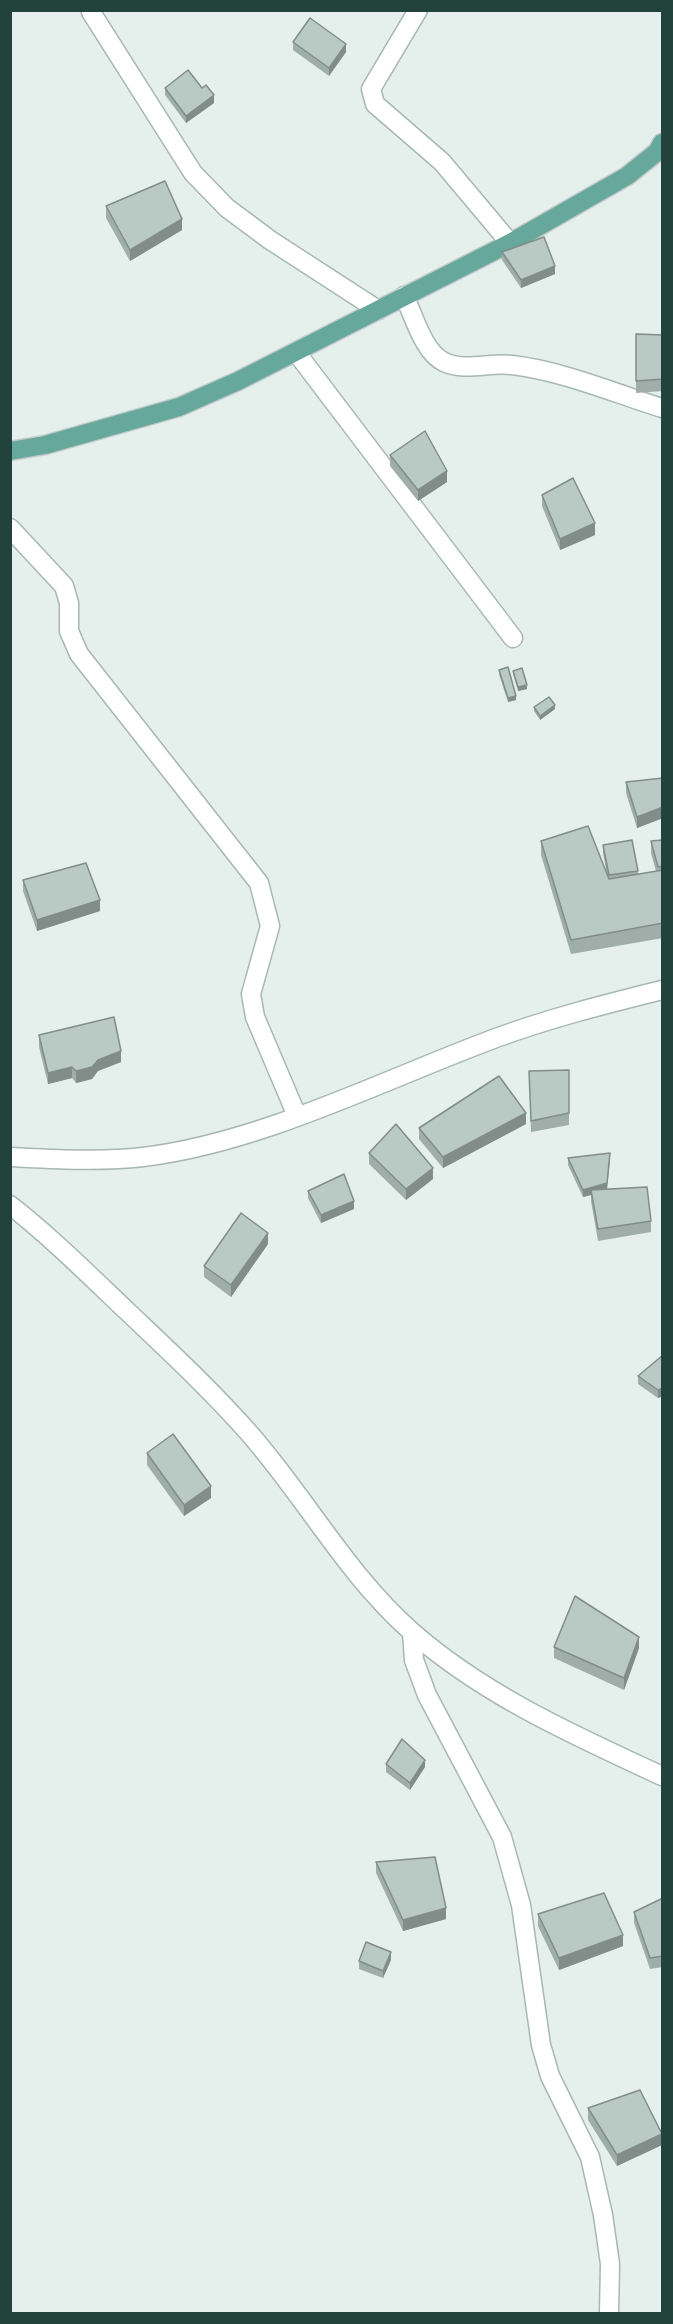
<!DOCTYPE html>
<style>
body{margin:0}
#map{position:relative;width:673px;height:2324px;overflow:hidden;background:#e5efeb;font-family:Poppins,sans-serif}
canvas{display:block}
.frame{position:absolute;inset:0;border:12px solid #22433c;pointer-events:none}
</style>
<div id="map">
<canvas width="673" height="2324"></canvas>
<div class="frame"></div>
</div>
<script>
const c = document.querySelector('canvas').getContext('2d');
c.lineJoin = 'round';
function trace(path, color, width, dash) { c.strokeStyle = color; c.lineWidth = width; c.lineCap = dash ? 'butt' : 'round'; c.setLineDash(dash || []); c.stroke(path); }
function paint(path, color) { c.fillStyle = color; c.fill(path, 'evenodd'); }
const minor = new Path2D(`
 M418,10L371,89L375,104L442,162L510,243
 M91,12L193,173L227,208L270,240L378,310
 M404,296C414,315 423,352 444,362C465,372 490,362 512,365C563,371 614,393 662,408
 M296,352L513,638
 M10,528L64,586L69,603V631L79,654L259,883L270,926L251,994L255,1017L297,1116
 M10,1157C54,1159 100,1162 143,1157C261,1143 385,1079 496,1038C550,1018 606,1004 662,990
 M10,1205C52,1238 89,1275 128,1312C169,1351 211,1390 249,1433C306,1498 347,1575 412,1632C485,1696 576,1736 662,1776
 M412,1632L414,1660L427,1695L502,1837L521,1905L541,2045L550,2076L590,2157L603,2215L610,2264L609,2314`);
const major = new Path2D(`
 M10,451L45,445L179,407L238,381L510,243L627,176L657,152L662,143`);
trace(minor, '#a7b8b3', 21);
trace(major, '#c1cac8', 21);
trace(minor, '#fff', 18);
trace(major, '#66a89b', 18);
paint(new Path2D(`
 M293,42L346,52L329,76L293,50Z
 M165,88L214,103L186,123L165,95Z
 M106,206L182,230L130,261L106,218Z
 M502,252L555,274L521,288L502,260Z
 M636,334L663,335V391L636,393Z
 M390,455L447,482L418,501L390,466Z
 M542,495L595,535L560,550L542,506Z
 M499,670L516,700L508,702L499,674Z
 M513,671L527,689L518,691L513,674Z
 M534,707L555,709L540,720L534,711Z
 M663,778V818L637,828L626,793V782Z
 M663,840V938L571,954L541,855V841L607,875L603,853V845L638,871V874L656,871L651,853V841Z
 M23,880L100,911L37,931L23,891Z
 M39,1035L121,1062L98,1071L92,1079L76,1083L72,1078L48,1084L39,1047Z
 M569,1070V1125L531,1132L529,1071Z
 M526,1124L443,1168L419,1139V1128Z
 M369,1153L433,1179L406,1200L369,1164Z
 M568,1158L610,1161L607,1189L651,1221V1232L598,1241L591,1201V1195L583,1197L568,1165Z
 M308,1191L354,1209L321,1223L308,1198Z
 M268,1244L231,1297L204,1277V1266Z
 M663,1355V1396L658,1398L638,1384V1376Z
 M147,1453L211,1498L184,1516L147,1465Z
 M554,1647L639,1648L624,1690L554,1658Z
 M386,1764L425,1767L410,1790L386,1772Z
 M376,1862L446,1919L403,1931L376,1873Z
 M663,1898V1967L650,1969L634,1923V1912Z
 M538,1914L623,1946L559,1970L538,1926Z
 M391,1960L383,1978L359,1969V1961Z
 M588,2108L662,2145L617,2166L588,2120Z`), '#9faea9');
paint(new Path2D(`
 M346,44V52L329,76V68Z
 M214,95V103L186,123V116Z
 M182,219V230L130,261V250Z
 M555,266V274L521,288V280Z
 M447,471V482L418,501V490Z
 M595,523V535L560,550V539Z
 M527,685V689L518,691V687Z
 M516,696V700L508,702V698Z
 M555,705V709L540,720V716Z
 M663,807V818L637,828V817Z
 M100,900V911L37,931V920Z
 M121,1051V1062L98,1071L92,1079L76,1083V1071L98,1060Z
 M72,1067V1078L48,1084V1073Z
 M526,1113V1124L443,1168V1157Z
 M610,1153L607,1190H591V1195L583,1197V1190Z
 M433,1168V1179L406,1200V1189Z
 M354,1201V1209L321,1223V1215Z
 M268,1233V1244L231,1297V1285Z
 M663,1388V1396L658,1398V1390Z
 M211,1486V1498L184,1516V1505Z
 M639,1637V1648L624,1690V1678Z
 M425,1760V1767L410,1790V1783Z
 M446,1908V1919L403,1931V1920Z
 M623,1935V1946L559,1970V1958Z
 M391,1952V1960L383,1978V1971Z
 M662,2134V2145L617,2166V2155Z`), '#828d89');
const building = new Path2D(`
 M310,18L346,44L329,68L293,42Z
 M188,70L202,88L206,85L214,95L186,116L165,88Z
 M165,181L182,219L130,250L106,206Z
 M544,237L555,266L521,280L502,252Z
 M636,334L663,335V379L636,381Z
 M425,431L447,471L418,490L390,455Z
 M573,478L595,523L560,539L542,495Z
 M508,667L516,696L508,698L499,670Z
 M522,668L527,685L518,687L513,671Z
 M549,697L555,705L540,716L534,707Z
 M663,778V807L637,817L626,782Z
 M588,826L609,879L663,870V923L571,940L541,841Z
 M632,840L638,871L609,875L603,845Z
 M663,840V866L658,867L651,841Z
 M86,863L100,900L37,920L23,880Z
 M114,1017L121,1051L98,1060L92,1067L76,1071L72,1067L48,1073L39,1035Z
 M569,1070V1113L531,1121L529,1071Z
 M499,1076L526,1113L443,1157L419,1128Z
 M396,1124L433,1168L406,1189L369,1153Z
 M610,1153L607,1183L583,1190L568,1158Z
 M344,1174L354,1201L321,1215L308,1191Z
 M647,1187L651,1221L598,1229L591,1190Z
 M241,1213L268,1233L231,1285L204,1266Z
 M663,1355V1388L658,1390L638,1376Z
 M173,1434L211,1486L184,1505L147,1453Z
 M575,1596L639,1637L624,1678L554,1647Z
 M402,1739L425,1760L410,1783L386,1764Z
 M435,1857L446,1908L403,1920L376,1862Z
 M604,1893L623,1935L559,1958L538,1914Z
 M663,1898V1956L650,1958L634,1912Z
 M366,1942L391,1952L383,1971L359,1961Z
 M640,2090L662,2134L617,2155L588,2108Z`);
paint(building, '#b9cac4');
trace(building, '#828d89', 1.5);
</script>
